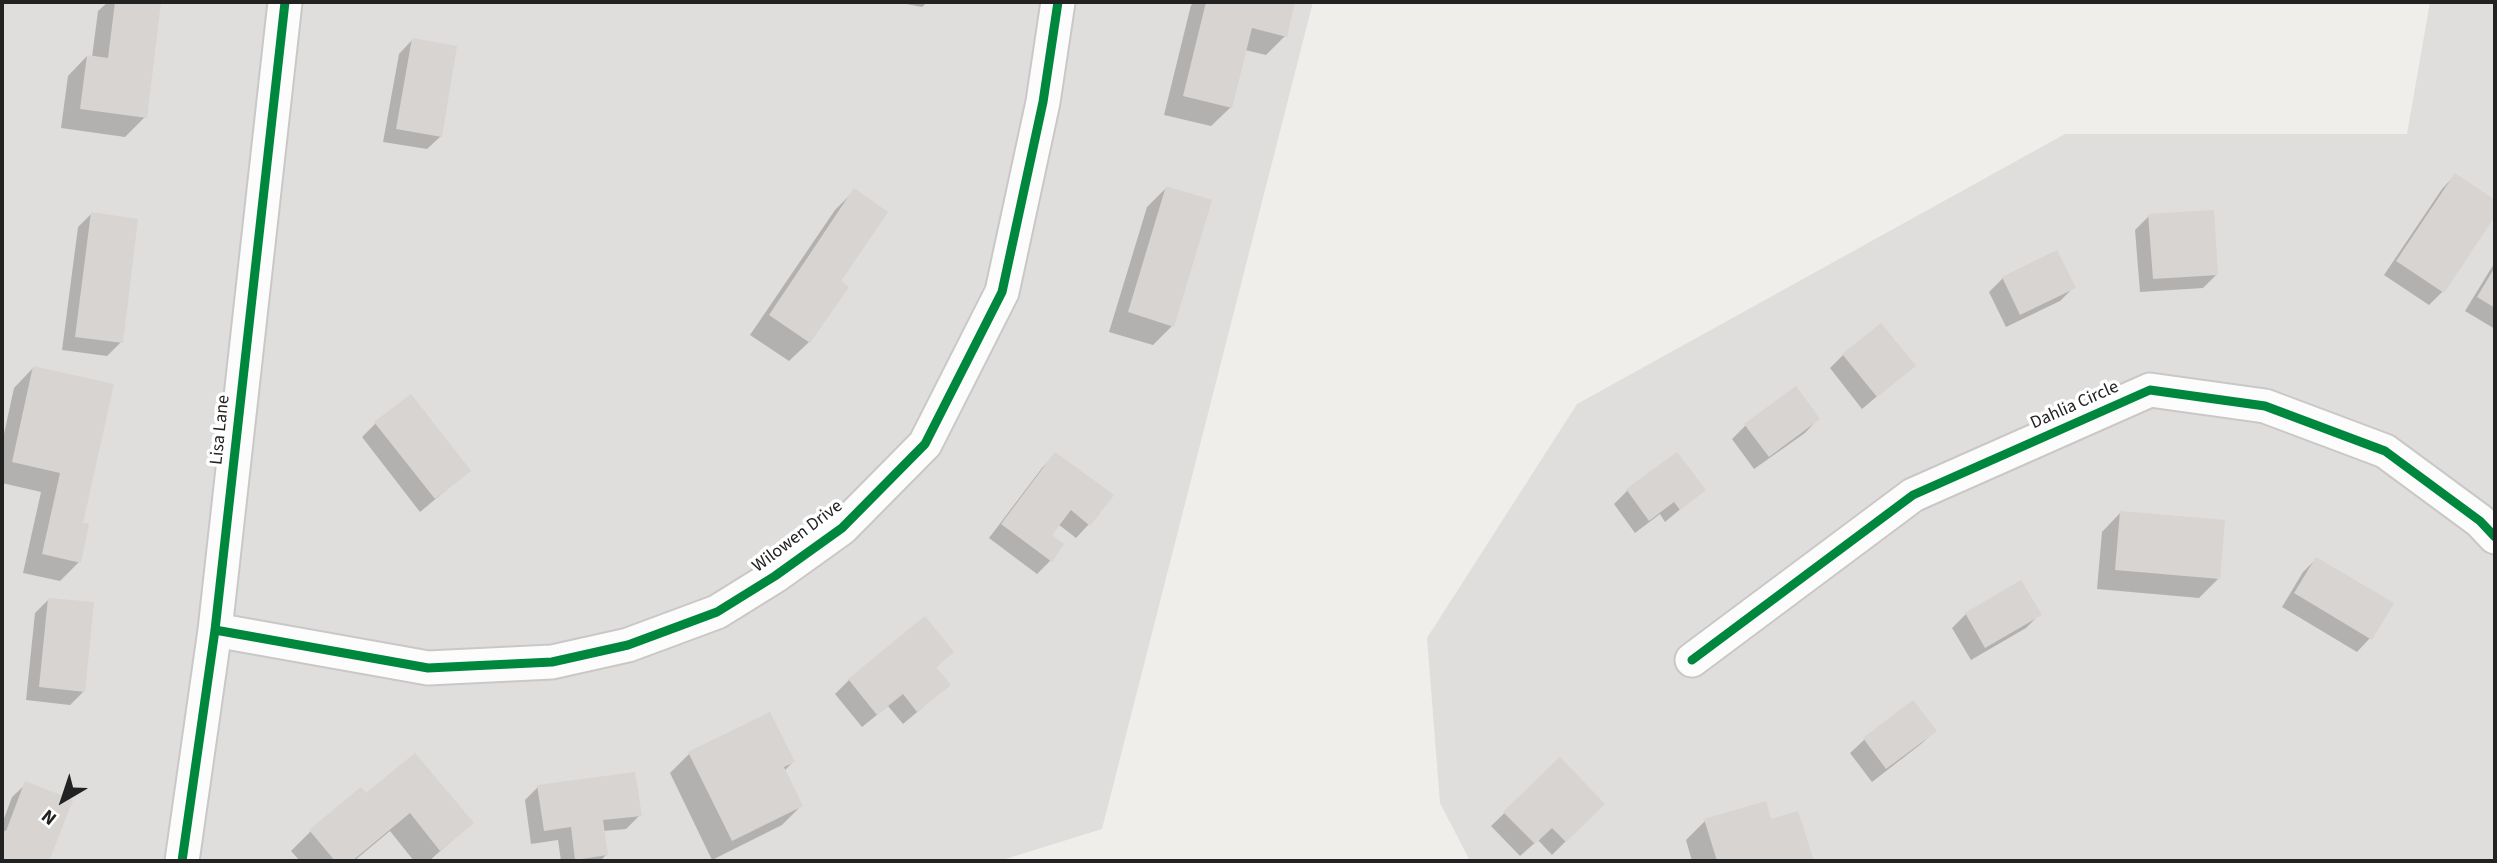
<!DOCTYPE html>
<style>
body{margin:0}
#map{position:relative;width:2497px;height:863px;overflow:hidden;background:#f0eeeb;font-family:"Source Sans 3",sans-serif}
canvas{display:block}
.frame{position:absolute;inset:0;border:4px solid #222;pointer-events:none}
.north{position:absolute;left:28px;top:765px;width:70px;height:70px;-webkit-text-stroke:5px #fff;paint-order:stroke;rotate:219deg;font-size:19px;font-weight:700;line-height:28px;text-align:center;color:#222}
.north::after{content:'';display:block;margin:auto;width:24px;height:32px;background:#222;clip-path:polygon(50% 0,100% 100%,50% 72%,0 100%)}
</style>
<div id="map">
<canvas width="2497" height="863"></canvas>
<div class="frame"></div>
<div class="north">N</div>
</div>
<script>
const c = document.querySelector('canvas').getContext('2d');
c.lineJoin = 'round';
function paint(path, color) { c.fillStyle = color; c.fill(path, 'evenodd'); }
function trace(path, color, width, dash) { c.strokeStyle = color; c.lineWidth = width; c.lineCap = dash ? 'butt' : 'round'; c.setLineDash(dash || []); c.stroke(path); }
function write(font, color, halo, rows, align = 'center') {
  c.font = font + ' "Source Sans 3",sans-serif'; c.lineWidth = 7; c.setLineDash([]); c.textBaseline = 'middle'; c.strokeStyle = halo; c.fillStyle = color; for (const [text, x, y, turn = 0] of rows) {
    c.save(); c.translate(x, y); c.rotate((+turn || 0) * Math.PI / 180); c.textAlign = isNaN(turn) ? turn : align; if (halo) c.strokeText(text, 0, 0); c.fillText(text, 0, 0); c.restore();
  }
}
paint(new Path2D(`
 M2,2H1313L1102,829L999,861H2Z
 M2430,2H2495V861H1470L1440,803L1427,638L1577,404L2065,134H2407Z`), '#dfdedc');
paint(new Path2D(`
 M108,2H160L145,117L125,137L61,128L68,76L87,56L92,57L98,11Z
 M896,2H927L922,7Z
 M1195,2H1294L1285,36L1266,55L1245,50L1231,107L1211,126L1164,115L1191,5Z
 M412,40L441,136L427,149L383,142L399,54Z
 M2455,175L2495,202V213L2442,292L2429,305L2384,275L2442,189Z
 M1166,188L1172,326L1153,345L1109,332L1147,207Z
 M855,190L838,282L809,342L789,361L750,335L835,210Z
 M91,214L121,342L107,356L62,350L78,227Z
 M2149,216L2217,274L2203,288L2140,292L2135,230Z
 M2495,262V329L2465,311Z
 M2003,278L2073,288L2060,301L2006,327L1989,292Z
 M1843,355L1913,366L1862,409L1830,368Z
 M33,368L81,524L79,562L60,581L23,573L41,492L2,483V443L14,388Z
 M1818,419L1805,433L1754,469L1732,439L1746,425Z
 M376,423L469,471L420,512L362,437Z
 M1056,454L1089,524L1076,538L1058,524L1049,535L1050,561L1037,574L989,538L1042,468Z
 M1676,454L1703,490L1665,522L1660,514L1635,533L1614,504L1627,491Z
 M2121,512L2218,579L2199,598L2097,589L2102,532Z
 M2316,559L2370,638L2357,652L2282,607L2303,572Z
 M48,600L84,691L70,705L26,700L35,613Z
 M1966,614L2039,615L2026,628L1971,660L1952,628Z
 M952,652L935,668L949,685L903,724L888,706L862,727L835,694L849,680Z
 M1913,702L1935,731L1921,744L1872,782L1850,753L1864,740Z
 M689,754L793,762L784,771L801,806L782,825L712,860L670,773Z
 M1560,760L1603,804L1552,855L1538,840L1520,856L1491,826Z
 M26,784L70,801L48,861H2V824L12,797Z
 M538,787L640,815L626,829L603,831L606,855L600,861H561L558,840L531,844L525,800Z
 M365,796L472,823L429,861H414L390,831L354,861H300L291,851L310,832Z
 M1797,813L1812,861H1692L1686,840L1705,821H1770Z`), '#0003');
paint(new Path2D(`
 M115,2H161L147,118L80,109L87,55L108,58Z
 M1206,2H1295L1287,37L1252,28L1232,108L1183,96Z
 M412,38L457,46L442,137L396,129Z
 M2455,173L2495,200V216L2444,293L2396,261Z
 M1166,186L1212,200L1174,327L1128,312Z
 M854,188L888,212L841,281L849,287L810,343L769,315Z
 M2214,210L2218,275L2153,279L2148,214Z
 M91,212L138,219L123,343L75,337Z
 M2057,250L2076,288L2020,315L2002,277Z
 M2495,267V308L2477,297Z
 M1881,323L1916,366L1877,397L1842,354Z
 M33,366L114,384L83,523L89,524L81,563L42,554L60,473L12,462Z
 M1796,386L1820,419L1769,457L1744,424Z
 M411,394L471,471L435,499L374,422Z
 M1055,452L1114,495L1090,526L1071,510L1052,535L1064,544L1052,562L1001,524Z
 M1677,452L1706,490L1680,510L1674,502L1649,521L1626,489Z
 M2120,511L2225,520L2220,579L2115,570Z
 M2316,557L2394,603L2372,640L2294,593Z
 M2021,580L2042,615L1985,648L1965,613Z
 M48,598L94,602L85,692L39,687Z
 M925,616L954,652L936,667L951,685L917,712L903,694L877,715L848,679Z
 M1913,700L1937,731L1886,769L1863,738Z
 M770,712L795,762L784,767L803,806L732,841L688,752Z
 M415,753L474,823L440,851L410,813L352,861H335L309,830L361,787L366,793Z
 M1560,757L1605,804L1566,842L1552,828L1535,844L1503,812Z
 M635,772L642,816L603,820L608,855L575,860L571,827L544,831L537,785Z
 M25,781L73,800L49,861H2V830L6,831Z
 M1766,801L1771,819L1798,811L1814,861H1717L1704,819Z`), '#d7d4d2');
const street = new Path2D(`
 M215,630L428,668L552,662L628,645L717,612L775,576L842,528L925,444L1002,292L1043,102L1058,2
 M1692,660L1913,495L2150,390L2265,406L2385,451L2480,521L2495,537
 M182,861L215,630L285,2`);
trace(street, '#c9c8c7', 37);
trace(street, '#fdfcfc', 33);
trace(new Path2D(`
 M215,630L428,668L552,662L628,645L717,612L775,576L842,528L925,444L1002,292L1043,102L1058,2
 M1692,660L1913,495L2150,390L2265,406L2385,451L2480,521L2495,537
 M182,861L215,630L285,2`), '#00873e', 9);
write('18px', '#222', '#fff', [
 ["Dahlia Circle",2075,406,-24],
 ["Lisa Lane",221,430,-84],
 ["Wilowen Drive",798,537,-37]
]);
</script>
